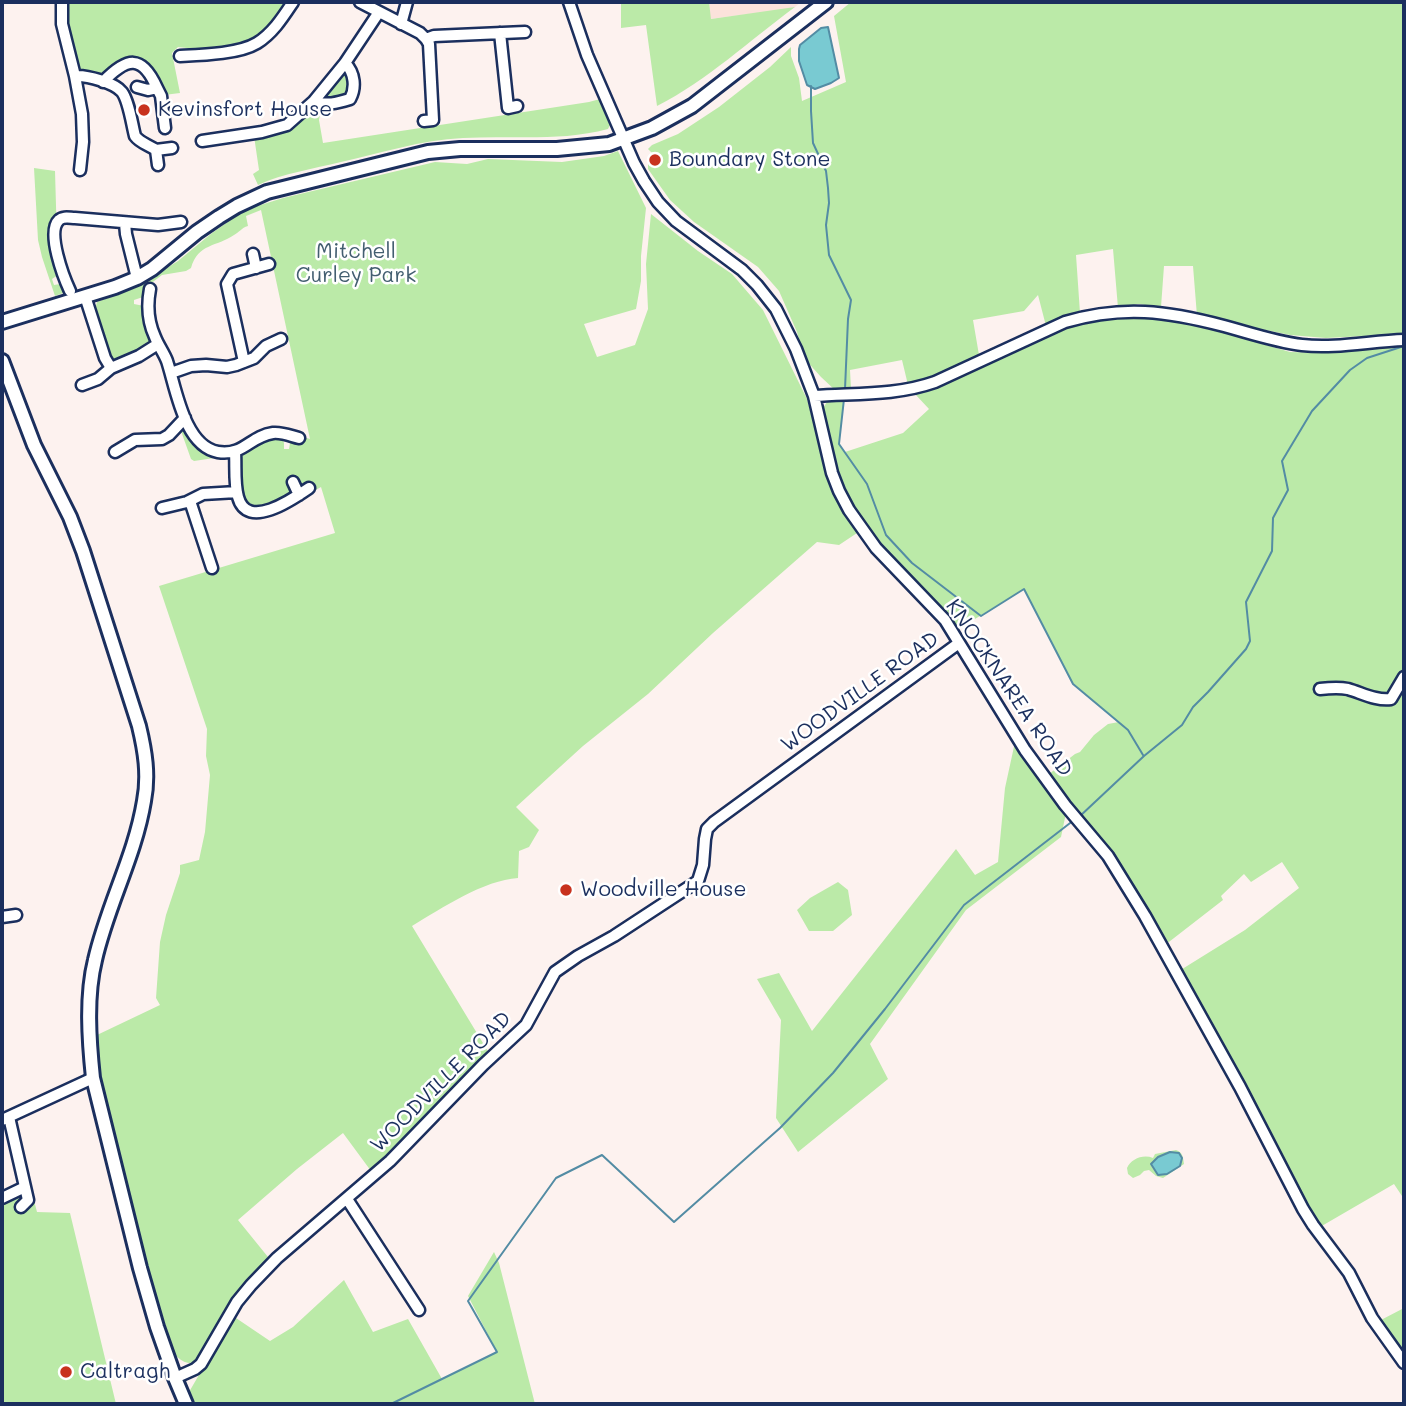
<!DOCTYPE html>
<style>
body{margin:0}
#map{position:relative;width:1406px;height:1406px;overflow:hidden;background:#fdf2ef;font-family:Mali,sans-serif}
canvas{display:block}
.frame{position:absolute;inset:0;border:4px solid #1b2f5e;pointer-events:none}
</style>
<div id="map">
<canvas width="1406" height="1406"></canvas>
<div class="frame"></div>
</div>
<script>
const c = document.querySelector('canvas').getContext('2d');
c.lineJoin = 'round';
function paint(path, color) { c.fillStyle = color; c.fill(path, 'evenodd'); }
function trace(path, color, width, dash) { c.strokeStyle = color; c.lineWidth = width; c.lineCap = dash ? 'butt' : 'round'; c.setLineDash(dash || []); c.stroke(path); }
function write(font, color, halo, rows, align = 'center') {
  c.font = font + ' Mali,sans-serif'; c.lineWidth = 5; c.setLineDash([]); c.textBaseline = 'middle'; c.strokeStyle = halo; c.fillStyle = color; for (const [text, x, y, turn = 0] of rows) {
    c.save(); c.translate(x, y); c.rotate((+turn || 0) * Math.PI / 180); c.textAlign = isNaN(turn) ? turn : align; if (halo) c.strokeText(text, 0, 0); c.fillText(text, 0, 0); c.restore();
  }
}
paint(new Path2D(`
 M709,2H801L795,7L780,10L710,19Z`), '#fbe2db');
paint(new Path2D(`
 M67,2H289L256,42L222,49L192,52L187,48L178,47L172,53L180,93L164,95L142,62L105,77L78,70L65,24Z
 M621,2H709L711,19L795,7C750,40 708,80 657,106L646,25L621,28Z
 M851,2H1404V334L1326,338L1290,335L1197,316L1193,266H1164L1161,307L1138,304L1118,308L1113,249L1076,255L1080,313L1046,326L1038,295L1024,311L973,320L979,355L934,378L908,385L902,360L850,370L851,389L836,391L821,377L804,358L797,332L779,291L758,267L694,222L670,200L648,169V162L652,153L648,149L652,145L678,134L719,107L770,67L791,47V56L799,78L802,101L846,82L834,16Z
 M340,73H344L348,75L351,82L348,95C341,100 333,101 324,98V94Z
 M600,99L601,105L610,125L608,129C560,142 511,135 463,138C421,140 381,153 341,162C313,169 284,173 258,185L253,174L259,170L254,136L308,111L321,109L319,120L323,143L589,102Z
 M618,151L646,208L641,256V281L636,309L584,324L597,357L635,345L648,309L646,264L651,214L698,251L732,274L763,310L807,399L830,484L857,533L839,545L817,542L713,633L648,694L583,746L516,807L539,830L529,847L519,851L518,878C484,880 442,908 412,926L489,1053L454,1087L380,1165L371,1171L343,1133L297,1169L238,1220L268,1257L222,1315L200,1359C189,1366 184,1363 175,1355L148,1270L100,1079L97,1035L160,1005L156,998L160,942L166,915L180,873V865L199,860L205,832L210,775L206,756L207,729L159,586L335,533L321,487L314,491L308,484L306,486L292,491V495C284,501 276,503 266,506C240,514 240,491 241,471C241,464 241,455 245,450C255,440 268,438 281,435L284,443V449H289L290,443H297L298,445H302L304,437L310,439L261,210L246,216L248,226C241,228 240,232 234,235C217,247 198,243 191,268L186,271L162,275L145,288L143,297L134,300V304L144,306L150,342C141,351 124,361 111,360L95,314L97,313L96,306L97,302L135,288L178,261L212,233L232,219L251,208L283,198L435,162L467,164L488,159L562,162L604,156Z
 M34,168L55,171L58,275L52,279L54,285L60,284L66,292L55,296L42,257L38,240Z
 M1116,317H1157L1204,327L1290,352L1331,353L1373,346H1404V1199L1394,1184L1320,1227L1179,971L1245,930L1299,888L1282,862L1251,882L1244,874L1221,896L1223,900L1165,945L1077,815L1079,813L1049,774L1075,754L1080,752L1094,735L1108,724L1119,722L1073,684L1024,589L957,630L942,609L887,554L856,515L841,488L835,471L822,415L823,408L827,402L844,399L839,444L845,452L903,433L929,409L915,394L959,378L1056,332L1074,325Z
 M181,431H185L205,453L221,457L194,461L191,459Z
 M1015,742L1066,813L1061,837L966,910L870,1044L888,1079L798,1152L776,1118L781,1020L757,979L779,973L812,1031L956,849L975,875L998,862L1005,788Z
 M838,882L848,890L852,915L833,931H809L797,910L810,898Z
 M1176,1150C1183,1152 1183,1158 1184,1164L1163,1178L1156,1176L1149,1170L1144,1171L1140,1175L1133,1178L1128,1174L1127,1168C1131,1159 1143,1154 1153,1158L1155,1154Z
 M29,1181L37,1212L70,1213L116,1404H2V1192L19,1183Z
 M494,1252L499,1263L535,1404H195L189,1392L203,1368L211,1358L233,1316L270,1341L293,1327L344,1280L373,1332L408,1319L442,1379L497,1352L468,1296Z
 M1404,1308V1355L1379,1321Z`), '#bbeaa8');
const water = new Path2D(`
 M828,27L839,78L831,83L815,89L807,85L799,61V49L800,45L821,28Z
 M1170,1152L1179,1153L1182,1158L1180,1166L1167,1174L1158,1175L1151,1164L1158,1157Z`);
paint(water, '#79cad2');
trace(water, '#538ca4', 2);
trace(new Path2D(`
 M811,86V111L813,143L826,171L828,188L829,203L826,225L829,255L851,300L848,319L845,389
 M844,399L839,444L867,484L886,535L912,563L981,616L1024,589L1073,684L1128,730L1143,755
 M1079,817L1144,756L1182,725L1193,707L1208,692L1246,649L1250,641L1246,602L1272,551L1273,518L1288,490L1282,461L1312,411L1350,370L1367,358L1404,346
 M391,1404L497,1352L468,1301L556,1178L602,1155L674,1222L780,1128L833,1073L885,1009L964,905L1074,820`), '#538ca4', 2);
const minor = new Path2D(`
 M62,2V24L75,76L82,114L83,142L80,170
 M360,2L420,33L426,39L429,44L433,120L424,121
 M569,2L587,55L634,163L644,181L658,202L676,221L742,270L757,285L776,309L796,349L814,396L832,473L839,491L849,510L876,548L945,620L1025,750L1065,805L1108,856L1145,916L1240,1087L1303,1209L1313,1225L1349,1273L1372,1318L1404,1363
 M401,24L407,2
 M500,33L508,108L517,106
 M426,39L434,36L525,32
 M180,56C201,55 239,54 257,43C273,33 283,17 293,2
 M75,76C87,75 115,83 122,92C129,101 132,125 135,136C140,143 149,145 156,150L172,148
 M103,82C127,57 142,54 157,88L148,90L137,87
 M157,88L161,96L165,128
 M314,101C326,106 337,103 350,99C356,88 355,73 345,63
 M202,141L262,132L287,125L314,101L345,63L379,12
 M156,150L158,165
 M125,223L126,234L137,278
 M253,254L256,268
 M150,289C147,305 148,322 155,337C158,345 164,353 167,361C176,388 184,446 218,452C244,456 250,436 273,433C282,432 291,436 299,438
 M70,291C64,278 46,232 59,220C63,216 70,218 75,218L158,225L181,222
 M85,296L105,358L111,368
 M244,362L227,284L233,274L269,264
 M171,373L191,366L206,365L227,367L236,365L254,358L266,346L281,339
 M82,385L98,379L111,368L139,356L158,344
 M814,396C855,393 895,396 935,382L1065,322C1123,305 1167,311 1224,326C1250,333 1276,342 1302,345C1335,349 1371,341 1404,340
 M115,452L135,440L162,439L169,435L185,418
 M235,452C236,467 234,483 238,497C247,531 293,499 309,488
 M293,482L299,495
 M190,501L212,568
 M162,508L187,502L203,494L237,492
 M1320,689C1329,688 1338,687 1348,689C1362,693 1376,701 1391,699L1404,677
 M2,917L16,915
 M9,1117L28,1200L21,1207
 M2,1120L93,1078
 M2,1198L25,1187
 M347,1199L419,1310
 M175,1378L195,1369L201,1364L237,1302L251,1285L277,1258L390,1161L483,1065L526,1025L555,972L578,956L614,936L698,881L703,865L705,839L707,829L714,822L959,643`);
const major = new Path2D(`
 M2,322L115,287L137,278L152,269L197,232L219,217L237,206L267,192L428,152L460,149H557L609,144L652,128L692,106L826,2
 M2,361L34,445L70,517L83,551L139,726C145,751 149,775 144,801C135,856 107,906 95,960C86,996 89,1040 93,1078L140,1268L157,1327L175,1378L186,1404`);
trace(minor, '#1b2f5e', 15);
trace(major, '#1b2f5e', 18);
trace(minor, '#fff', 10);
trace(major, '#fff', 12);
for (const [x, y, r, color] of [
 [144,110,7,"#c8321e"],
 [655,160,7,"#c8321e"],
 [566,890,7,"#c8321e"],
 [66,1372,7,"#c8321e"]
]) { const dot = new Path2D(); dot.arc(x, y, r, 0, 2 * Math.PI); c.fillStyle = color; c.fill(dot); trace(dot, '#fff', 2.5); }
write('21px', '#1b2f5e', '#fff', [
 ["Kevinsfort House",158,110],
 ["Boundary Stone",669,160],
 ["Woodville House",580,890],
 ["Caltragh",80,1372]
], 'left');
write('21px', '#435e70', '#fff', [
 ["Mitchell",356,252],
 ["Curley Park",356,276]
]);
write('21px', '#1b2f5e', '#fff', [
 ["KNOCKNAREA ROAD",1009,688,56],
 ["WOODVILLE ROAD",860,692,-36],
 ["WOODVILLE ROAD",441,1082,-45]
]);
</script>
